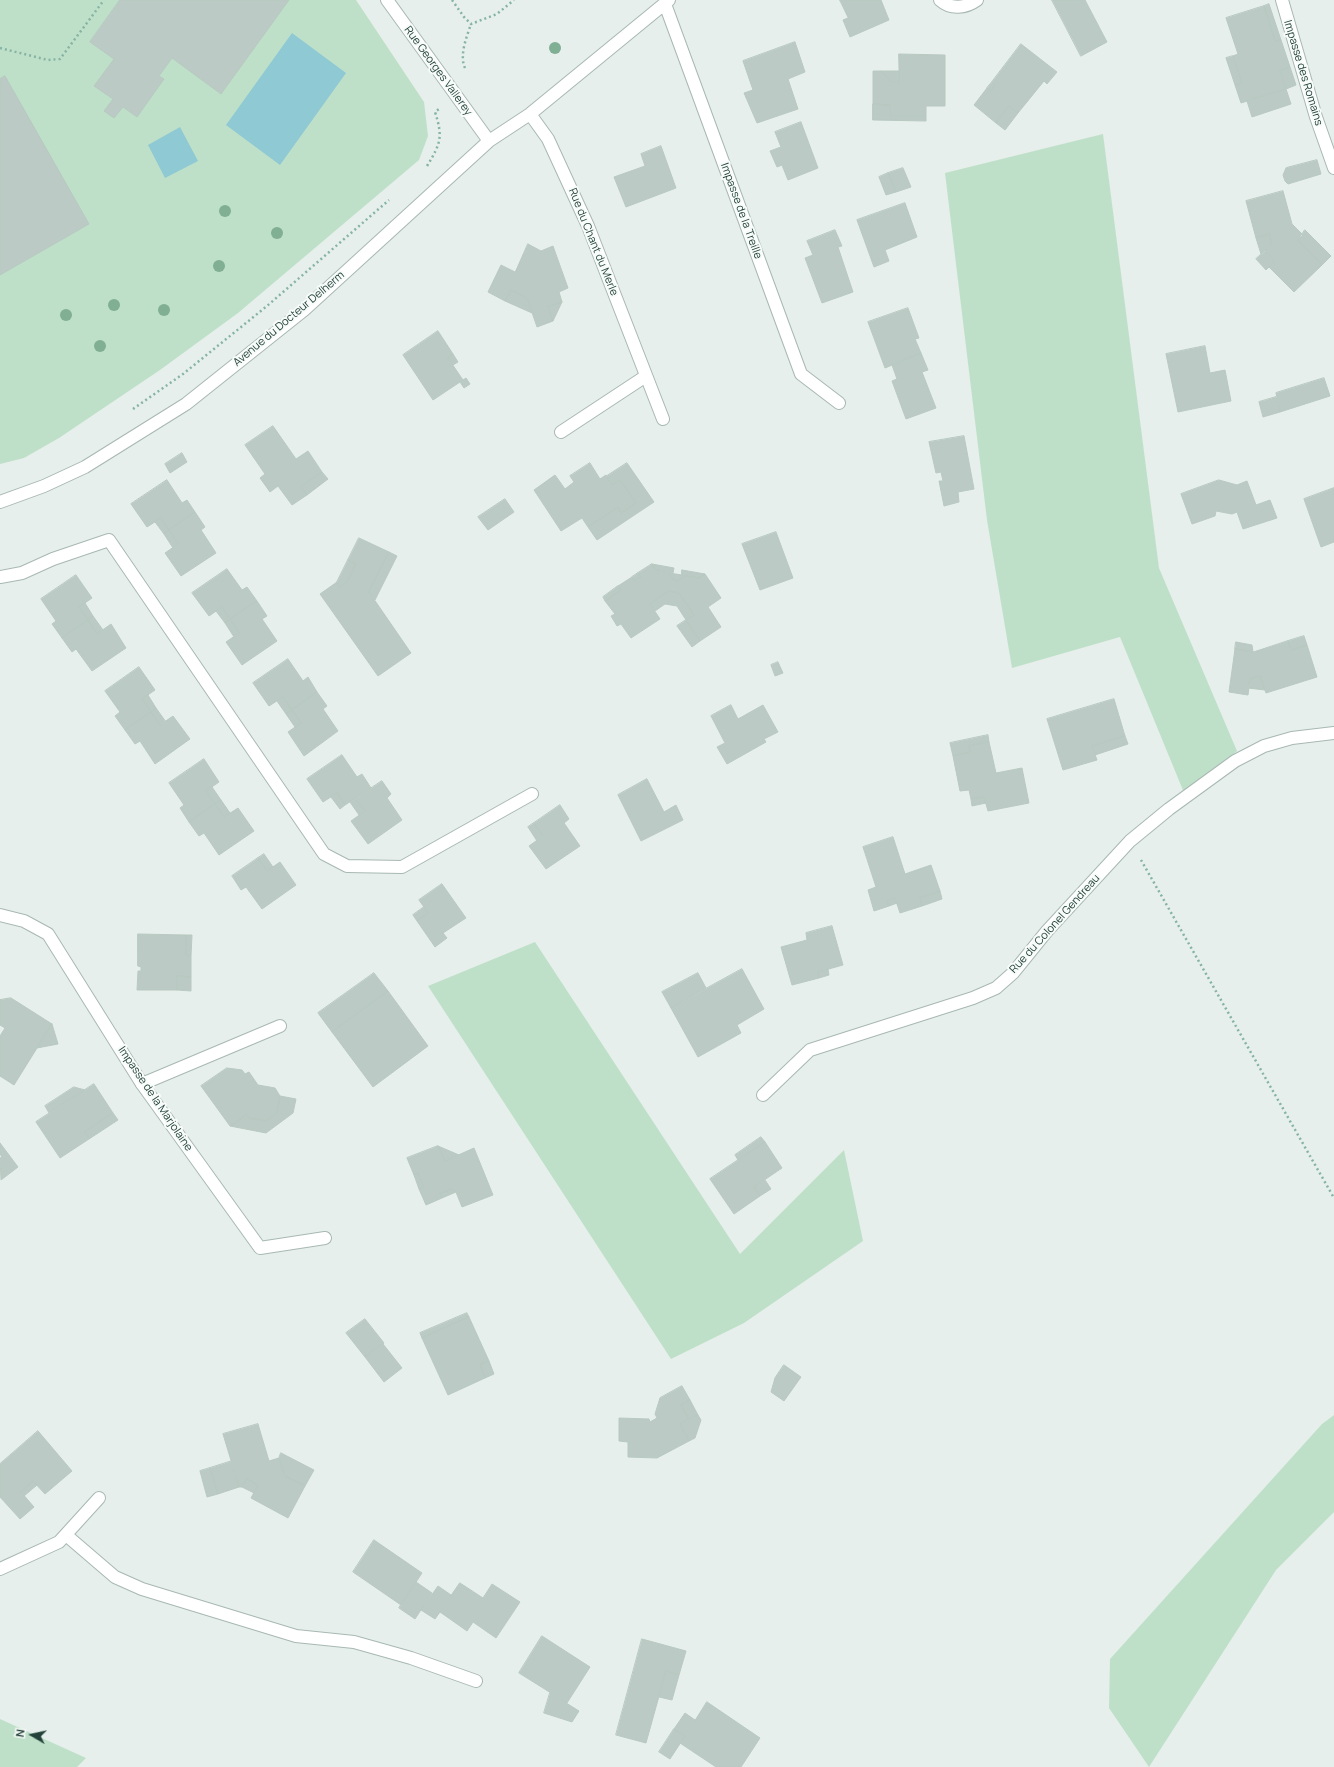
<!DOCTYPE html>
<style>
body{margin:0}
#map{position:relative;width:1334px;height:1767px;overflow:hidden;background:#e6efeb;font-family:Manrope,sans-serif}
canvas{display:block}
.north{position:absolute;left:12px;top:1715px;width:40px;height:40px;-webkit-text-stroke:3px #f7fbf9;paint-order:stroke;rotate:279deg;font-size:11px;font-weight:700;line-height:16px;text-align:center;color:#24423a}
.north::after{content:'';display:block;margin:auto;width:14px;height:18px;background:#24423a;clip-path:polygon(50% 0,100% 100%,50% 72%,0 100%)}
</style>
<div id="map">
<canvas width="1334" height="1767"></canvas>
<div class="north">N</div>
</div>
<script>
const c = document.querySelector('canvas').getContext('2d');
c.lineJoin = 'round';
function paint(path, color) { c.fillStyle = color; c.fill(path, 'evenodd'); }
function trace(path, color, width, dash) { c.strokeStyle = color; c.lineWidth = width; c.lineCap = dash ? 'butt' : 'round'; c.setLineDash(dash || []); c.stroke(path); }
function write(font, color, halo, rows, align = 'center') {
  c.font = font + ' Manrope,sans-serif'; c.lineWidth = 4; c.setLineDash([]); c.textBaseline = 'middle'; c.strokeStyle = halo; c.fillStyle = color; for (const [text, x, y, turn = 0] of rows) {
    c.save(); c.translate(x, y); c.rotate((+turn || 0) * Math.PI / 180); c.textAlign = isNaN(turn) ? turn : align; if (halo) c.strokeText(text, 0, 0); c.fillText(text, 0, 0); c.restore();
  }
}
paint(new Path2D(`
 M0,0H356L424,102L428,136L419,160L238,313L160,370L59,438L24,458L0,464Z
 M1103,134L1159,568L1237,751L1187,800L1120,637L1012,668L987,520L945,173Z
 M535,942L740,1254L844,1150L863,1241L744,1323L671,1359L428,986Z
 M1334,1415V1512L1276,1570L1149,1767L1109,1708L1110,1659L1322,1424Z
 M0,1719L86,1758L77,1767H0Z`), '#bfe0c8');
paint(new Path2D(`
 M292,33L346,73L280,165L226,125Z
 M180,127L198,161L165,178L148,145Z`), '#8ec9d4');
const building = new Path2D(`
 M120,0H289L221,94L172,58L159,76L164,79L137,117L123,107L114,118L104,111L113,99L94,86L114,59L90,42Z
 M840,0H881L889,20L850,37L843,20L848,18Z
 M1052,0H1085L1107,42L1081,56Z
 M1269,4L1281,40L1275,41L1264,6Z
 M1264,6L1275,41L1281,40L1290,67L1280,71L1286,89L1241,103L1235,85L1242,83L1233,56L1238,54L1226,18Z
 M795,42L805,72L788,79L798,109L757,123L744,93L753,90L743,61Z
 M1021,44L1057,72L1047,84L1044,81L1018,113L1009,106L996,123L974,105L987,88L991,91L995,85L992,82Z
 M899,54L945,55V106H926V116H890V105L873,104V71H881L892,82H899Z
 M1233,56L1242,83L1235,85L1226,58Z
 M1290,67L1296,85L1286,89L1280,71Z
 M881,71H899V82H892Z
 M5,76L89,224L0,275V79Z
 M992,82L995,85L991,91L987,88Z
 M1286,89L1291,104L1252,117L1247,101Z
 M873,104L890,105V116H926V121L873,120Z
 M1009,106L1018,113L1005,130L996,123Z
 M801,122L818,168L788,180L782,165L777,167L770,151L781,147L775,132Z
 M661,146L676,188L626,207L614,177L645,166L641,154Z
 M1317,160L1321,174L1288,184L1285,181L1283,175L1286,168Z
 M903,168L911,187L896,192L888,173Z
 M888,173L896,192L886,195L879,177Z
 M1283,191L1292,224L1303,235L1298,240L1322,265L1294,292L1269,267L1275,261L1265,251L1271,244L1270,234L1256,238L1246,201Z
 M905,203L917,237L885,250L889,261L874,267L857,220Z
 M835,230L842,246L838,247L853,292L822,303L805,258L813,255L807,241Z
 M1305,230L1331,256L1322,265L1298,240Z
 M1270,234L1271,244L1261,254L1256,238Z
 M528,244L541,251L553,246L568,288L559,292L562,302L548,307L553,321L537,327L527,298L511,290L505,301L488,292L501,265L515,272Z
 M1265,251L1275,261L1266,270L1256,259Z
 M511,290L527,298L532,313L505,301Z
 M562,302L553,321L548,307Z
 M908,308L919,338L915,339L921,353L885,368L868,322Z
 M438,331L453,354L448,358L463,380L466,378L470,384L464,388L460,382L433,400L403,355Z
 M1205,346L1210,373L1225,370L1231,401L1178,412L1166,354Z
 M921,353L928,370L922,372L936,408L906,419L892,381L897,379L892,365Z
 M453,354L458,362L453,365L448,358Z
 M1324,378L1330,396L1280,412L1276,393Z
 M1276,397L1280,412L1263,417L1259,402Z
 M273,426L296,459L308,451L322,472L301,487L307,495L292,505L278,486L270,492L260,478L265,474L245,445Z
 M964,436L974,489L958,492L959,502L944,506L939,481H943L941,472L936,473L929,442Z
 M182,453L187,462L170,473L165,464Z
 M590,463L600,479L606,475L612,485L620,480L636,503L621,513L618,507L588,527L582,518L561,531L534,490L555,475L565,489L574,482L570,476Z
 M627,463L654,502L597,540L588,527L618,507L621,513L636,503L620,480L612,485L607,476Z
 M322,472L328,479L307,495L301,487Z
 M167,480L182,503L187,500L195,512L169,530L161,518L147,527L131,504Z
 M1219,480L1237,485L1247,481L1256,505L1270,500L1277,518L1243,529L1237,512L1232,514L1216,511L1215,516L1192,524L1181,494Z
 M1334,488V542L1321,547L1304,499Z
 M505,499L514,512L488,530L478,517Z
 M195,512L205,527L201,530L216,553L181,576L165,553L178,544L169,530Z
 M161,518L169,530L164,534L155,522Z
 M169,530L178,544L173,548L164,534Z
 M776,532L793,578L760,590L742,544Z
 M359,538L389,552L369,592L411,653L378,676L320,594L337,582L340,587L347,582L356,564L348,560Z
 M389,552L397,556L375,600L369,592Z
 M348,560L356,564L347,582L340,587L337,582Z
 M652,564L656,570L669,573L674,580L678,581L685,576L698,578L705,574L721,598L708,607L721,627L700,641L686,620L694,615L679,593L669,591L650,604L660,619L631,638L621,624L617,626L611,616L615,614L605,601L621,590L618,586L632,577L634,581L641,577L638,573Z
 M652,564L674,568L673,573L656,570Z
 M227,569L242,590L247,587L257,601L230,619L222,607L209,616L192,593Z
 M682,570L705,574L698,578L685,576L682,575Z
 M638,573L641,577L634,581L632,577Z
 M669,573L682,575L685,576L678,581L674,580Z
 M76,575L92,598L79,607L88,620L62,638L52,624L56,621L41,599Z
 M618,586L621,590L605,601L603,597Z
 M669,591L679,593L694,615L686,620L677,606L665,604L655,611L650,604Z
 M257,601L267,616L262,619L277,641L242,665L226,642L239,633L230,619Z
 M85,603L93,616L88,620L79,607Z
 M222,607L230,619L225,623L216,611Z
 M93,616L103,630L97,634L88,620Z
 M230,619L239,633L234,637L225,623Z
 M88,620L97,634L111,624L126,648L92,671L76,649L72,652L62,638Z
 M686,620L700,641L692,647L677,626Z
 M1304,636L1307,645L1291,650L1288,641Z
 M1288,641L1291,650L1307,645L1317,677L1266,693L1260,676L1250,679L1248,695L1229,692L1235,649L1253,652Z
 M1236,642L1252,645L1253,652L1235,649Z
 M288,659L303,681L308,677L317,692L292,710L283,697L269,706L253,683Z
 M778,662L783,673L775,676L771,665Z
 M139,667L155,690L142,699L151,712L125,730L115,716L120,712L105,691Z
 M1260,676L1265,690L1248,688L1250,679Z
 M317,692L327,706L323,709L338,731L304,756L288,732L301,723L292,710Z
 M148,695L156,708L151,712L142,699Z
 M283,697L292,710L286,714L277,701Z
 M1114,699L1125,736L1092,746L1097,760L1063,770L1047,719Z
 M731,705L738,719L763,705L778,732L764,739L766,742L727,764L717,747L725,743L711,716Z
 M156,708L166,722L160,725L151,712Z
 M292,710L301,723L295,727L286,714Z
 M151,712L160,725L173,716L190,739L155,764L140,741L135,744L125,730Z
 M988,735L989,742L969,746L970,752L953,756L950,743Z
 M1125,736L1128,744L1095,755L1092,746Z
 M989,742L996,773L1022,768L1029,803L988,811L984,797L971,799L969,790L960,791L953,756L970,752L969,746Z
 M342,755L357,777L362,774L371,788L345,805L337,793L323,802L307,779Z
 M204,759L219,782L206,791L215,804L189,822L180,808L184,805L169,783Z
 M647,779L664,812L676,805L683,820L641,841L618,795Z
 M382,781L391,794L387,798L402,820L368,844L351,821L365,811L355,799Z
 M212,787L221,800L215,804L206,791Z
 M337,793L345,805L340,809L331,797Z
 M984,797L986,803L972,806L971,799Z
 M355,799L365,811L359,815L350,802Z
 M221,800L230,813L224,817L215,804Z
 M215,804L224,817L238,808L254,831L219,855L204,833L199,836L189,822Z
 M560,805L569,819L564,823L580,846L546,869L529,846L543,836L534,823Z
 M534,823L543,836L537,841L528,827Z
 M893,837L905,874L931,865L940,891L920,898L922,906L900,913L895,898L887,901L889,906L874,911L868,890L876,887L863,847Z
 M264,854L273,867L267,871L258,858Z
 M258,858L267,871L280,862L296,885L262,909L246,887L241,890L232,876Z
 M442,884L466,918L443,933L447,938L435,947L417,921L428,913L419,900Z
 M940,891L942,899L922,906L920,898Z
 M895,898L897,903L889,906L887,901Z
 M424,907L428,913L417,921L413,915Z
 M832,926L843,965L818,972L819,978L792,985L781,947L807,940L806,933Z
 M138,934L186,935V955L191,956V977L177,976V990H137L138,971H141V967L138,966Z
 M186,935H192L191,956L186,955Z
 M742,969L764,1009L737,1025L741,1033L698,1057L671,1008Z
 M828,969L829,975L819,978L818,972Z
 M374,973L388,991L332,1032L318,1013Z
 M698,973L706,988L671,1008L662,992Z
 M177,976L191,977V991L177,990Z
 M388,991L428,1046L373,1087L332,1032Z
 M11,998L52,1024L14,1085L0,1076V1036L5,1028L0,1025V1000Z
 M52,1024L58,1044L37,1048Z
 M227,1068L242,1070L245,1074L249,1072L258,1085L275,1088L280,1096L277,1113L266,1121L249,1118L247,1114L230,1126L201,1086Z
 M94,1084L113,1113L85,1132L89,1139L60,1158L36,1122Z
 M74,1087L85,1090L49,1113L45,1106Z
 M280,1096L296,1099L293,1113L266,1133L230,1126L247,1114L249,1118L266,1121L277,1113Z
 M113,1113L118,1120L89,1139L85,1132Z
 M761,1137L765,1142L738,1160L735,1155Z
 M765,1142L782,1168L754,1187L760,1196L734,1214L710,1179Z
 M0,1143L18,1167L1,1180L0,1158L2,1157L0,1154Z
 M438,1146L445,1161L474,1148L493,1195L462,1207L456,1192L451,1189L440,1194L442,1198L426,1205L419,1189L424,1187L418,1173L414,1175L407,1158Z
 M438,1146L459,1155L445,1161Z
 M418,1173L424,1187L419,1189L414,1175Z
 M765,1180L771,1189L760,1196L754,1187Z
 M451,1189L456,1192L442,1198L440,1194Z
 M467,1313L469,1317L422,1338L420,1333Z
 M469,1317L489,1361L480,1365L485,1378L448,1395L422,1338Z
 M365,1319L384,1343L365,1357L346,1333Z
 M383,1344L402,1368L384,1382L365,1357Z
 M489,1361L494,1374L485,1378L480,1365Z
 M784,1365L801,1377L784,1401L771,1392L775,1378Z
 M682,1386L690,1400L681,1405L689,1420L680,1424L689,1441L657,1458L628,1457V1442L619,1441V1418L649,1419L650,1422L657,1418L655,1414L660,1398Z
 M690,1400L698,1415L689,1420L681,1405Z
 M698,1415L701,1420L695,1438L689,1441L680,1424Z
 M258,1424L269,1461L279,1458L285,1476L305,1486L288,1518L251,1498L258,1485L247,1479L242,1487H239L223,1434Z
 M38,1431L72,1471L45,1494L33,1481L21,1492L34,1507L20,1519L0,1497V1464Z
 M281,1453L314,1470L305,1486L285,1476L279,1458Z
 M232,1461L239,1487L218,1494L210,1468Z
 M210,1468L218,1494L207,1497L200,1471Z
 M247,1479L258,1485L254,1493L242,1487Z
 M33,1481L37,1485L24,1496L21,1492Z
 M374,1540L422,1573L401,1605L353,1572Z
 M416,1582L432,1593L415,1619L399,1608Z
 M460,1583L483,1598L492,1584L520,1602L496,1638L473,1622L467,1631L440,1612L435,1619L421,1610L438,1586L451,1595Z
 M542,1636L590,1667L567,1703L519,1673Z
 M642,1639L686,1651L679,1675L666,1671L646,1743L616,1735Z
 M666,1671L679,1675L672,1700L659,1697Z
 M550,1693L579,1711L572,1722L544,1713Z
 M707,1702L760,1738L741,1767H716L680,1743L685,1736L674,1729L685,1713L695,1720Z
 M674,1729L685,1736L670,1759L659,1752Z`);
paint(building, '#bbcac4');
trace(building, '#b8c9c2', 1);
const service = new Path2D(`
 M0,577L22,573L53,559L109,540L324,854L347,866L402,867L532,794
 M142,1084L280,1026`);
const minor = new Path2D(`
 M387,0L489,141
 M940,0C951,10 966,8 977,0
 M1282,0L1316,117L1334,168
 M665,4L801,374L839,403
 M530,114L548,139L588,226L663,419
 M561,432L646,376
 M0,502L44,486L85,467L186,404L304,310L489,141L530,114L669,0
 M0,915L24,921L48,934L142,1084L260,1248L325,1238
 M763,1095L810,1050L973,998L996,988L1013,973L1047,931L1130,841L1169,809L1235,761L1264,746L1292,738L1334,733
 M66,1535L115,1577L142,1589L296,1636L354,1642L411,1658L476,1681
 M0,1569L59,1542L99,1498`);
trace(service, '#a8b8b2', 14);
trace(minor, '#a8b8b2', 14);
trace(new Path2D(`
 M452,0L464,17L471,24L497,14L514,0
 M0,48L48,60L60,59L104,0
 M465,68C459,55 467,36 471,24
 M427,166C441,143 443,137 435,112L439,109
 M133,409L183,374L267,306L389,200
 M1141,860L1334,1198`), '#86b3a5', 2.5, [2, 3]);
trace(service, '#fff', 12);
trace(minor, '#fff', 12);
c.fillStyle = '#80af93';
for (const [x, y] of [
 [555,48],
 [225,211],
 [277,233],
 [219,266],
 [114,305],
 [164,310],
 [66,315],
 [100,346]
]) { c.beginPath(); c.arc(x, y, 6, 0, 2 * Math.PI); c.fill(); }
write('11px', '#24423a', '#f7fbf9', [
 ["Rue Georges Vallerey",438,71,54],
 ["Impasse des Romains",1303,73,73],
 ["Impasse de la Treille",741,211,70],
 ["Rue du Chant du Merle",593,242,68],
 ["Avenue du Docteur Delherm",289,319,-40],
 ["Rue du Colonel Gendreau",1055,924,-48],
 ["Impasse de la Marjolaine",155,1099,56]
]);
</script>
